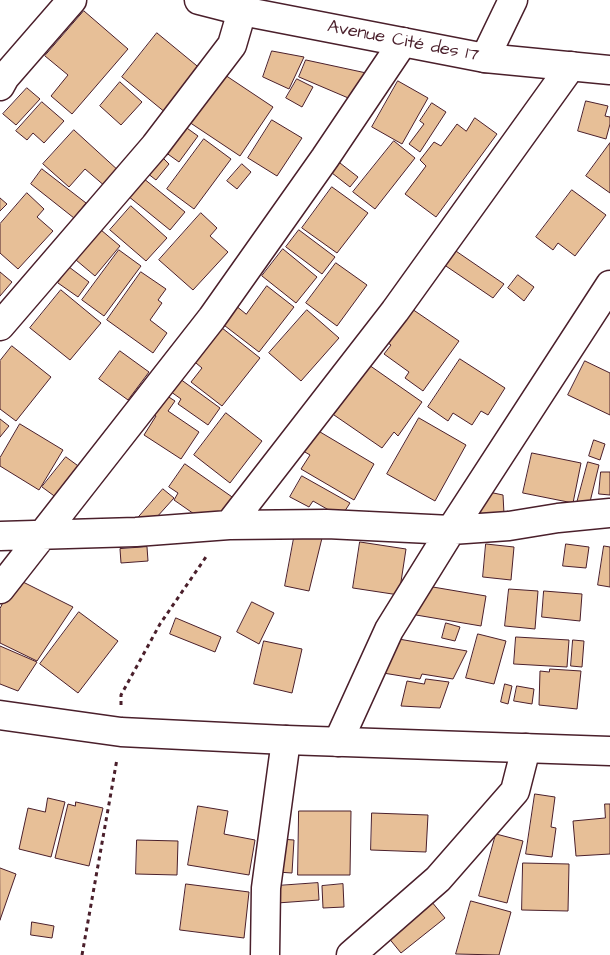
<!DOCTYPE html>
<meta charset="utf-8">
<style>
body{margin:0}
canvas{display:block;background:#fff}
</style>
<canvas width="610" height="955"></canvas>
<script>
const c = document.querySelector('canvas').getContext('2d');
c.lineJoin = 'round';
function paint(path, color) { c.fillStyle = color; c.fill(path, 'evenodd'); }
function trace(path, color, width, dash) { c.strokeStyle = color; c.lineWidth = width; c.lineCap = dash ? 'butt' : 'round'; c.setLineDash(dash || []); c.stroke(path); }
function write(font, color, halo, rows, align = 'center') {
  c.font = font + ' "Architects Daughter",sans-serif'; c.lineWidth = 4; c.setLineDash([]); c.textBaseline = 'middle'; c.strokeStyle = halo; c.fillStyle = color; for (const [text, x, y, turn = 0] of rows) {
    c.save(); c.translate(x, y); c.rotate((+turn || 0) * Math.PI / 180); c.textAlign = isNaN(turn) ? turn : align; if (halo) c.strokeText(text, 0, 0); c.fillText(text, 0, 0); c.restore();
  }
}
const building = new Path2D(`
 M84,11L128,49L72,114L51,96L68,75L45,56Z
 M157,33L202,70L166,113L122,77Z
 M272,51L304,57L289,89L263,77Z
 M306,60L371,74L353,100L299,77Z
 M222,73L273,107L240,156L189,122Z
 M297,79L313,87L302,107L286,98Z
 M398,81L428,98L402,144L372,127Z
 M120,82L142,102L121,125L100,106Z
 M27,88L40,99L16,125L3,114Z
 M586,101L608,106L605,116L610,117V124L606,139L578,131Z
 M42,102L64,121L44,143L33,133L27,140L16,131Z
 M432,103L446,112L420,152L409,144L424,124L420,121Z
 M475,118L497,134L436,217L405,194L426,166L420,160L434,142L441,146L457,124L466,131Z
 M272,120L302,138L277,176L248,158Z
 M184,126L198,136L179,162L165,152Z
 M74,130L120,172L106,187L85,169L69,187L43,164Z
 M204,139L231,159L194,209L167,189Z
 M394,141L415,158L375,209L353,192Z
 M610,143V193L586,176Z
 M162,157L169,164L156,180L147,173Z
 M340,163L358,177L350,187L332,173Z
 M242,164L251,172L237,189L227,181Z
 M42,169L86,203L74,218L31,184Z
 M143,178L185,212L170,230L128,196Z
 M332,187L368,213L337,253L302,228Z
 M572,190L606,215L575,256L558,243L553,250L536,237Z
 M27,193L44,209L37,217L53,231L18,269L0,253V224Z
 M0,198L7,204L0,211Z
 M131,206L167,238L146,261L110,230Z
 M201,213L217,228L210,236L228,252L193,290L159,260Z
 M101,230L120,246L95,276L76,260Z
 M299,230L335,257L322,274L286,247Z
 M450,247L504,284L493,298L440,262Z
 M283,249L317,277L296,303L262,276Z
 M119,250L141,266L104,316L82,300Z
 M336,263L367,285L337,326L306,303Z
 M69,267L89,282L78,297L58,283Z
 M0,272L12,282L0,296Z
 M141,272L166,289L158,300L162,303L150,320L167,333L153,353L107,320Z
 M518,275L534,287L524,301L508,288Z
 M267,286L294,307L259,352L216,319L230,301L246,314Z
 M61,290L101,323L70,360L30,328Z
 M412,309L459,341L423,391L405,378L409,372L384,354L391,345L388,343Z
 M307,310L339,338L301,381L269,353Z
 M217,324L260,358L222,406L191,382L202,368L190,358Z
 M12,346L51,377L16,421L0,409V361Z
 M120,351L149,372L128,400L99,379Z
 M460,359L505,388L488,415L481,411L472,425L453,413L448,421L428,407Z
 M585,361L610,373V415L568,395Z
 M369,365L422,402L398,436L394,432L382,448L334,415Z
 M176,376L220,408L208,425L178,404L181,399L167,389Z
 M161,392L175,401L168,411L199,432L181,459L144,435L156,416L149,411Z
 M226,413L262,441L230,483L194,455Z
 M419,418L466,445L435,501L387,474Z
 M0,419L9,426L0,437Z
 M20,424L63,450L39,490L0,466V458Z
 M310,426L374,464L354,500L301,469L310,455L298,448Z
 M594,440L605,444L600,460L589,456Z
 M532,453L581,463L573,503L523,493Z
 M66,457L81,468L57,498L42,487Z
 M588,462L599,465L589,506L577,503Z
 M185,464L235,499L219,522L207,523L174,500L178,493L169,487Z
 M601,472H610V495L599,494Z
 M302,476L350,503L341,517L313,501L309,507L290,497Z
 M163,489L174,498L147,528L130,527Z
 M484,491L503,495L504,514L471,516Z
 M294,538H322L309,591L285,586Z
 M360,542L406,549L399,595L353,588Z
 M486,544L514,547L511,580L483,577Z
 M566,544L589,547L586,568L563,566Z
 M604,546L610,547V587L598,585Z
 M147,547L148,561L121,563L120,549Z
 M15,578L73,607L37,661L0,643V609Z
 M421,585L486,596L481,626L416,615Z
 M509,589L538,591L535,629L505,626Z
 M544,591L582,594L580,621L542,617Z
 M252,602L274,613L259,644L237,632Z
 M79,612L118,641L78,693L40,664Z
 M176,618L221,637L215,652L170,634Z
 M446,623L460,627L455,641L442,638Z
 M478,634L506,641L494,684L466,678Z
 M516,637L569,640L567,667L514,664Z
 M393,638L467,651L453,679L422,674L420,679L383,673Z
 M573,640L584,641L582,667L571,666Z
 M264,641L302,649L292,693L254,684Z
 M0,646L37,662L18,691L0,684Z
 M550,669L581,671L577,709L539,705L540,671L549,672Z
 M426,679L449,682L440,708L401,706L407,681L424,684Z
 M505,684L512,686L508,704L501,702Z
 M517,686L534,689L532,704L514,701Z
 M535,794L555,797L551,827L556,828L552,857L526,854Z
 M48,798L65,802L51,857L19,849L28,808L45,812Z
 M76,802L103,808L89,866L55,858L68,804L75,806Z
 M605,804H610V854L576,856L573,821L605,818Z
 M198,806L228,811L224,834L255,840L249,875L188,865Z
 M299,811H351L350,875H298Z
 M372,813L428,815L426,852L371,850Z
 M496,834L523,841L507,903L479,896Z
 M280,839L294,840L292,873L277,872Z
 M137,840L178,841L177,875L136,874Z
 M523,863L569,864L568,911L522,910Z
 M0,868L16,874L0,920Z
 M318,883L319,900L277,903L276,886Z
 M186,884L249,892L244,938L180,930Z
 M343,884L344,907L323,908L322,886Z
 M427,896L445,918L401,953L383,931Z
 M471,901L511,912L499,955L456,954Z
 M32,922L54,926L52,938L31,935Z`);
paint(building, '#e7bf97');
trace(building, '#4a1f2b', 1);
const minor = new Path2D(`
 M485,58L513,0
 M0,86L5,77L72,0
 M0,326L155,146L232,45L242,11
 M229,525L395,311L571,66
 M0,536L136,532L229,525L327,524L451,530L509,526L558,518L610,513
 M0,589L212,318L325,158L403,42
 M338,742L389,630L451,530L610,285
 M265,955L266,888L286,740
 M351,955L438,879L515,791L526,748`);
const tertiary = new Path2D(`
 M199,0L242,11L485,58L610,70`);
const primary = new Path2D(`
 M0,715L121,732L286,740L610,751`);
trace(minor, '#4a1f2b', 31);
trace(tertiary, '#4a1f2b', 31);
trace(primary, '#4a1f2b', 31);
trace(new Path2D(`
 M121,705V695L160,624L208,554
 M82,955L117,759`), '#4a1f2b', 3, [4, 4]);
trace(minor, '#fff', 28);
trace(tertiary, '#fff', 28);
trace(primary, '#fff', 28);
write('18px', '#4a1f2b', '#fff', [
 ["Avenue Cité des 17",403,42,11]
]);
</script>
